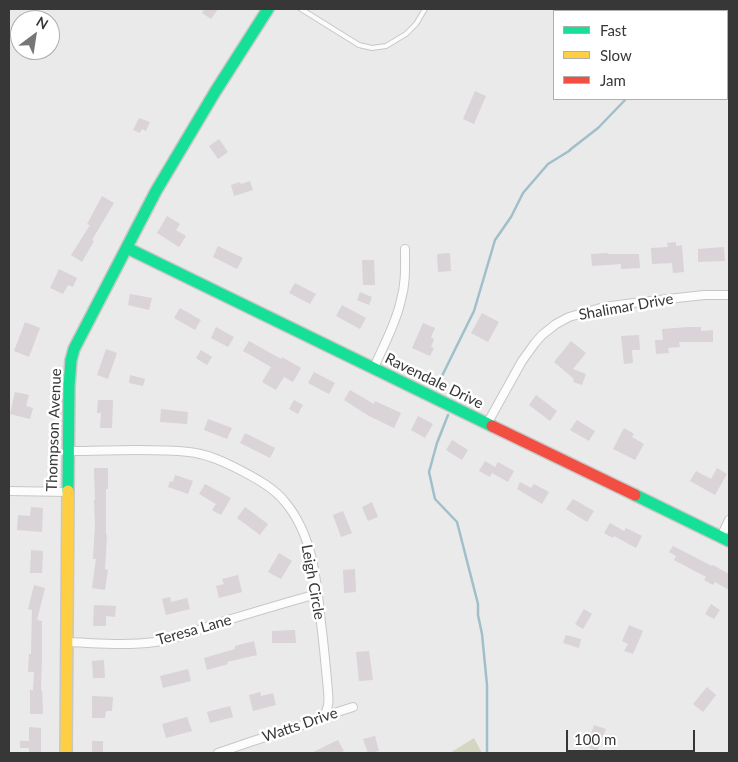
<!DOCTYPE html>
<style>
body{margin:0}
#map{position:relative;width:738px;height:762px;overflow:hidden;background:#eaeaea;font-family:Lato,sans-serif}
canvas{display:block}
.frame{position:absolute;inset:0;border:10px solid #373737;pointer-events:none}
.legend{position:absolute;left:553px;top:10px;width:175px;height:90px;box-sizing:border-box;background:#fff;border:1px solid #afafaf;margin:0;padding:6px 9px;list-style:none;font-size:15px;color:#373737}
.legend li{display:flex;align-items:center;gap:10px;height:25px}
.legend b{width:25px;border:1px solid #afafaf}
.north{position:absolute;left:10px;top:10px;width:50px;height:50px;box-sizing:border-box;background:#fff;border:1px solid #afafaf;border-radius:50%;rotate:31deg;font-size:14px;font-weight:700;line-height:20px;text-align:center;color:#373737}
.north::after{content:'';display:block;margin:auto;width:18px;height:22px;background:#767676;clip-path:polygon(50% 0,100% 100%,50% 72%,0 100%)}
.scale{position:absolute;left:566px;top:730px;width:129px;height:22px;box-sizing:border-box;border:2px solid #373737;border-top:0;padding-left:6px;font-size:15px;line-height:18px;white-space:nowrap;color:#373737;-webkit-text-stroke:4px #fff;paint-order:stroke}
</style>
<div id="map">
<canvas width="738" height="762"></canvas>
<div class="frame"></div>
<ul class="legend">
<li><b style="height:6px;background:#16e098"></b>Fast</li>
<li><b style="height:6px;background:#ffcf43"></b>Slow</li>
<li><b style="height:6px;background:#f24e42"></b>Jam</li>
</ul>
<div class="north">N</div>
<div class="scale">100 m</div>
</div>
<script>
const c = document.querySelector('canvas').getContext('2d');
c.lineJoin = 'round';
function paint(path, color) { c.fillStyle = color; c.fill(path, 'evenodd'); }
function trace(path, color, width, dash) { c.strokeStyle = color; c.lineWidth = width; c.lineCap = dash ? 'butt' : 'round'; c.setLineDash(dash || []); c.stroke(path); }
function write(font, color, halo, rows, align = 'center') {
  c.font = font + ' Lato,sans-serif'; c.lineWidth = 5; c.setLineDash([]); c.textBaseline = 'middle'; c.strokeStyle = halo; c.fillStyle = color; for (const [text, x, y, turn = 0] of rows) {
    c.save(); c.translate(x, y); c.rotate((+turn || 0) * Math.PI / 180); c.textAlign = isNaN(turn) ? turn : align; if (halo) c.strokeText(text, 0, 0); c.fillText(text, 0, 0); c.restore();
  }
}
paint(new Path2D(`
 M474,738L482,753H450Z`), '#d4d6c2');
trace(new Path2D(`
 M709,11L711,9
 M437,386L474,311L495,240L511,217L523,193L548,164L569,151L571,149L598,128L626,99
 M448,415L437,443L429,472L435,499L457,522L478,604V615L482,634L487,685V753`), '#a0bfca', 2.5);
paint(new Path2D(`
 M204,9H218L211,19L202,13Z
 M475,91L486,96L474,124L463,119Z
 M139,118L150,122L146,131L142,129L140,133L133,130Z
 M219,139L228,152L218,159L209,146Z
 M250,181L253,190L234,196L231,185L240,182L241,184Z
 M102,196L114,203L92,240L94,241L82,262L71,255L90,225L87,224Z
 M167,216L180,224L176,230L186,236L179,247L157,233Z
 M676,242V246L682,245L684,272L673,273L672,263L652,264L651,248L668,247L667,243Z
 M218,246L243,258L237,269L213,257Z
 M724,247L725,261L698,262V249Z
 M450,253L451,271L438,272L437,254Z
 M608,253V254H639L640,268L621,269V264L592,266L591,254Z
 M362,260H374L375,285H363Z
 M59,269L77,278L73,287L68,285L63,294L50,288Z
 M295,283L316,294L310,304L289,293Z
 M360,292L372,297L369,305L357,300Z
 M130,294L152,298L149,310L128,305Z
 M342,305L366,318L360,329L336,316Z
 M180,308L201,320L195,330L174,318Z
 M482,313L499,322L488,342L471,333Z
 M25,322L40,328L29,357L14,351Z
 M423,323L435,328L431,337L434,339L431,347L434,348L430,356L412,348Z
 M216,327L234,337L228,347L211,338Z
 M689,327H701V331L713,330V342H679L680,347L668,348L669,353L656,354L655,340H663L662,329Z
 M639,335L640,350H632L633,363L624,364L621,336Z
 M249,341L281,359L282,357L301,368L293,382L284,377L276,390L262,382L271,367L243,351Z
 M571,341L586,353L573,369L586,374L582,385L573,382L574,379L554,362Z
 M106,349L117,353L108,379L97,375Z
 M201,350L212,357L207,365L196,358Z
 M314,372L335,383L329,394L308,383Z
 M130,375L145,379L143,386L129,383Z
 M350,390L374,404L375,401L401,413L394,428L369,416L344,400Z
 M15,392L29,395L26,406L33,408L30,419L10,414Z
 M536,395L557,411L550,421L529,405Z
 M98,400H113L112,428H100L101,413H97Z
 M294,400L303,405L298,414L289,409Z
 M161,409L188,412L187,424L160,422Z
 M418,416L433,424L425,438L411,430Z
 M208,419L232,428L227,439L204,430Z
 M577,420L595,431L589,441L570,430Z
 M624,428L634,434L632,437L644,444L635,460L613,449Z
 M245,433L275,448L270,458L240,443Z
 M452,440L468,450L462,460L446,450Z
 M485,461L495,467L498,462L514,471L508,482L492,473L490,477L479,471Z
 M94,468H108V489H106V535H107L105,569L108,570L105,590L92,588L96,559H93L95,526L94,500H95Z
 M717,468L727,474L715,495L690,481L696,471L711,479Z
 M175,475L193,481L188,494L168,487L170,481L173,482Z
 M520,482L531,488L534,484L549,492L542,504L517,489Z
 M205,484L231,498L221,515L212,510L216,504L199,494Z
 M573,499L594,511L587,522L566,509Z
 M372,502L378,517L368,521L362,507Z
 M31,507L43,508L42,532L17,530L18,515L30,516Z
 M245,507L268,524L260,535L237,518Z
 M343,511L352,533L341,537L333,515Z
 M610,523L624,531L626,528L642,536L636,548L614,536L613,538L604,533Z
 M673,546L712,566L713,565L729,574V590L715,582L713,585L704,580L706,577L674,560L676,556L669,552Z
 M31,550L43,551L42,573H30Z
 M279,553L292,561L281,579L268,572Z
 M355,569L356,592L344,593L343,570Z
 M238,575L242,592L219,598L216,586L224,584L222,579Z
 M34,585L45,588L37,620L42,621V655L41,690H42L43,714H30V690H33L34,672H28L29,654H31L32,610L28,609Z
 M170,597L171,602L187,598L190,609L166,615L162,599Z
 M711,604L720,610L714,619L705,614Z
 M94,605L116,606L115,617L106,616V626H93Z
 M584,609L592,614L583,629L575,624Z
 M629,625L643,631L633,654L624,651L628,644L622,641Z
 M295,630L296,643H272V631Z
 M566,635L581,639L579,648L563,643Z
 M254,641L257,655L227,662L228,664L207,670L204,658L235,649V646Z
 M369,651L373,680L359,681L356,652Z
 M104,660L105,678H93L92,661Z
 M188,669L191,681L163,688L160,676Z
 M707,687L716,695L703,712L693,704Z
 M260,692L261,696L273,693L276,705L253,711L249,695Z
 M92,696L113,697L112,711H106L105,718H92Z
 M230,706L233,717L210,723L207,712Z
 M187,717L192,731L166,738L162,724Z
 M594,725L606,729L597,751L582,745L588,732L591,734Z
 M29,727L41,728V753H29V748H20V741H29Z
 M375,736L379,751L368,753L363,739Z
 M338,740L344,751L339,753H311Z
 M92,741H103V753H92Z`), '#dad3d7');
const lane = new Path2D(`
 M301,9L359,45L372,48L386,46L406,34L416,24L425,9`);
const street = new Path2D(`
 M374,368C383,346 396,324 401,300C406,283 405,266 405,249
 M487,424L522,361L535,343L542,335L556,324L569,317L604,307L641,302L704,295H729
 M68,451C108,451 149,448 189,452C208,454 225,462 242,471C257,479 274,488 285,502C313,535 317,582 321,623C324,646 326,669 328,691C329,701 329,710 322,717
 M9,491L68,492
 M721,537L729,520
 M67,642C97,643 126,646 155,642C177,639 197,630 218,623C251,613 284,603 317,594
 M218,753L250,742L309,723L322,717L353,707`);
const fast = new Path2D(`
 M127,248L492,426
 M68,491L69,386L71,360L74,349L156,191L215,92L268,9
 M635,495L729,541`);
const slow = new Path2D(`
 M66,753L68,491`);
const jam = new Path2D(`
 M492,426L635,495`);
trace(lane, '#c7c7c7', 6);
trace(street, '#c7c7c7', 10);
trace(fast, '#c7c7c7', 14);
trace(slow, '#c7c7c7', 14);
trace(jam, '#c7c7c7', 14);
trace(lane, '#fcfcfc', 4);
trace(street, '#fcfcfc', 8);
trace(fast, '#16e098', 11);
trace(slow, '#ffcf43', 11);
trace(jam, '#f24e42', 11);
write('15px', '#373737', '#fff', [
 ["Shalimar Drive",626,307,-10],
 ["Ravendale Drive",434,381,26],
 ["Thompson Avenue",54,430,-88],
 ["Leigh Circle",313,582,80],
 ["Teresa Lane",194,630,-16],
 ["Watts Drive",300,725,-19]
]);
</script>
